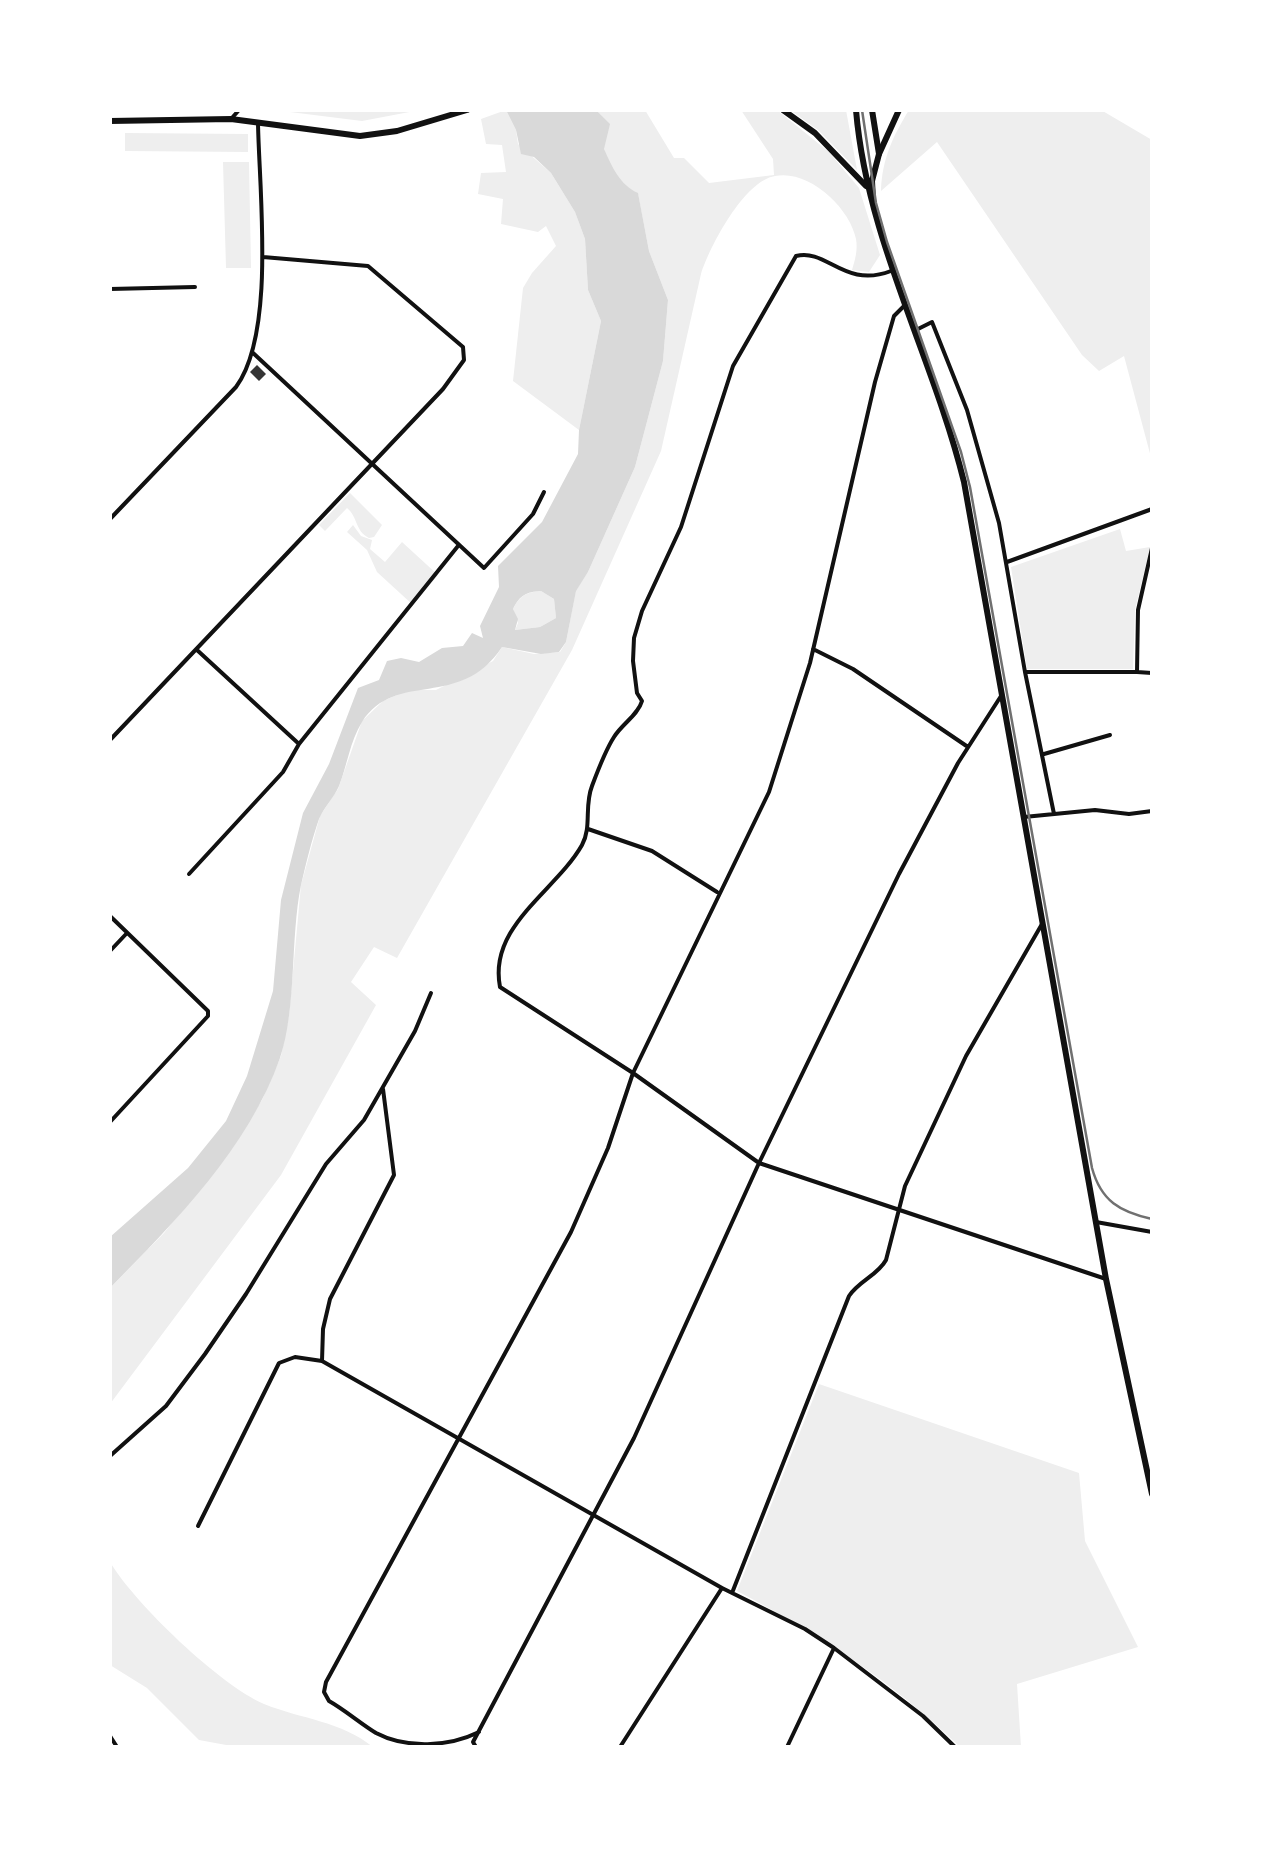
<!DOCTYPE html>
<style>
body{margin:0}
#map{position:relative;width:1262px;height:1857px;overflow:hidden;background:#fff;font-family:"Playfair Display",serif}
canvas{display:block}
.frame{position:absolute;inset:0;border:112px solid #fff;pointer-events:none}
</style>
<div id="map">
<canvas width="1262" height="1857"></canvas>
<div class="frame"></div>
</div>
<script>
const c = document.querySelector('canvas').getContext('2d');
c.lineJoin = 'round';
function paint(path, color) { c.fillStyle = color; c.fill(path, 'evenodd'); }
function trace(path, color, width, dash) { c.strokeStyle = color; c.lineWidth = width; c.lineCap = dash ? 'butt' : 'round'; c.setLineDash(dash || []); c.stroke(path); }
paint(new Path2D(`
 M274,110H420L362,121Z
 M506,110L516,130L518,144L551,173L575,212L585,239L588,290L601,321L579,430L513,381L523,288L532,273L556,246L546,226L538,232L501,224L503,199L478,194L481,173L506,172L502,145L486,144L481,119Z
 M596,110H645L674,158H684L709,183L774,175L773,159L741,110H777L829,152L859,188L880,255L869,272L852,270C855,260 858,250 856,239C850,208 809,169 775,176C744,181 710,246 701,274L661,451L572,650L397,958L374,947L351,982L376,1005L281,1175L110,1404V1288L164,1233L234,1145L262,1100L281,1056L289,1015L301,885L320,816L338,789L362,721L383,701L408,690H436L493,661L502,647L534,654L560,652L566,642L576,590L588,572L635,467L663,361L668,300L649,251L638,194C624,187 605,166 604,149C603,142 608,131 609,124Z
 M790,110H846L857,170L818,130Z
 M909,110H1101L1152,140V461L1124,356L1099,371L1082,355L937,142L881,191C882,159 893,136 909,110Z
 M125,133L248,134V152L125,151Z
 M249,162L251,268H226L223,162Z
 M350,493L382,525L374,537L369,538C355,531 358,517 347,508L325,531L319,525Z
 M353,525L361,536L372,540L370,549L385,562L402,542L438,575L413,605L377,572L367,550L347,532Z
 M1120,529L1126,551L1150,547L1135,610L1133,669H1027L1011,567Z
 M541,591L554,599L556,618L540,627L515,630L518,623L513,609C520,596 526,592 541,591Z
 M819,1384L1079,1473L1085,1541L1138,1647L1017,1684L1021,1747H960C894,1683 818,1633 737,1591Z
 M110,1562C135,1604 220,1685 264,1704C301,1719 341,1721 373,1747H237L199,1740L147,1688L110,1665Z`), '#eee');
paint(new Path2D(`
 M506,110H596L610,124L604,149C612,167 620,185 638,193L649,251L668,300L663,361L635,467L588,572L576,591L566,642L559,652L541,654L502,647C460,711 396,669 362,722C350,741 347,766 339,786C334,798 324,807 319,819C312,839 306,863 301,885C290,939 297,1007 280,1058C249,1147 175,1222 110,1288V1237L188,1168L226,1121L247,1076L273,991L281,900L303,813L329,764L358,688L379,680L387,661L401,658L419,662L442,648L463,646L472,633L483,638L480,626L499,587L498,566L542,522L578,454L579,430L601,321L588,290L585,239L575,212L551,173L534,157L521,154L516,130ZM541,591L554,599L556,618L540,627L515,630L518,619L513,609C520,595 526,592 541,591Z`), '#d9d9d9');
paint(new Path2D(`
 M257,365L266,374L259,381L250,372Z`), '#353535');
trace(new Path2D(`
 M231,119L239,110
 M891,271C844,289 827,248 796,256L733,366L681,527L642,611L634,638L633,661L637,693L642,701C638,715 622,724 614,737C605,751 598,770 592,786C584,806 592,827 582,845C556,891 488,926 500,987L633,1073L759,1163L1106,1279
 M110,289L195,287
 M914,331L932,322L967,410L999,523L1025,672L1054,814
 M252,352L484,568L533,514L544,492
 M110,519L236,387C276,333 259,190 258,123
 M1007,562L1152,509
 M813,649L853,669L968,747
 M197,650L299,744
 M1025,672H1137L1138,610L1152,548
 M1137,672L1152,673
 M110,740L443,389L464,360L463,347L368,266L263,257
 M1044,754L1110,735
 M1024,817L1095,810L1129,814L1152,811
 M588,829L652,851L717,892
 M189,874L283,772L299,744L458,546
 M110,916L208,1011V1016L110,1122
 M110,951L127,933
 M1096,1222L1152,1232
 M322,1361L323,1329L330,1299L394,1175L383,1089
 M110,1456L166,1406L205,1354L246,1294L326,1164L364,1120L415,1031L431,993
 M198,1526L279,1363L295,1357L322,1361L722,1588L805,1629L834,1648L923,1716L955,1747
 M732,1593L849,1296C859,1281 878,1275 886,1260L905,1186L966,1056L1042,924
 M479,1732C449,1747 406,1749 376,1733C361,1724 345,1710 329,1701L324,1692L326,1682L571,1232L608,1148L633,1073L769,792L810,663L875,382L894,316L904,306
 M110,1736L117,1747
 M476,1747L473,1742L634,1438L759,1163L899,874L958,763L1001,696
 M620,1747L722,1588
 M787,1747L834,1648`), '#111', 4);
trace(new Path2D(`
 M856,110C867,241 933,356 964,482L1106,1279L1152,1494
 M872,110L879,154L872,181L873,200`), '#111', 6);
trace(new Path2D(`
 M783,110L815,133L866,186
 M110,121L231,119L360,136L397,131L467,110
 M879,154L899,110`), '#111', 6);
trace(new Path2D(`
 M862,110L876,203L887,242L961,452L970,487L1092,1168C1101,1201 1120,1212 1152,1219`), '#707070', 2.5);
</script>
